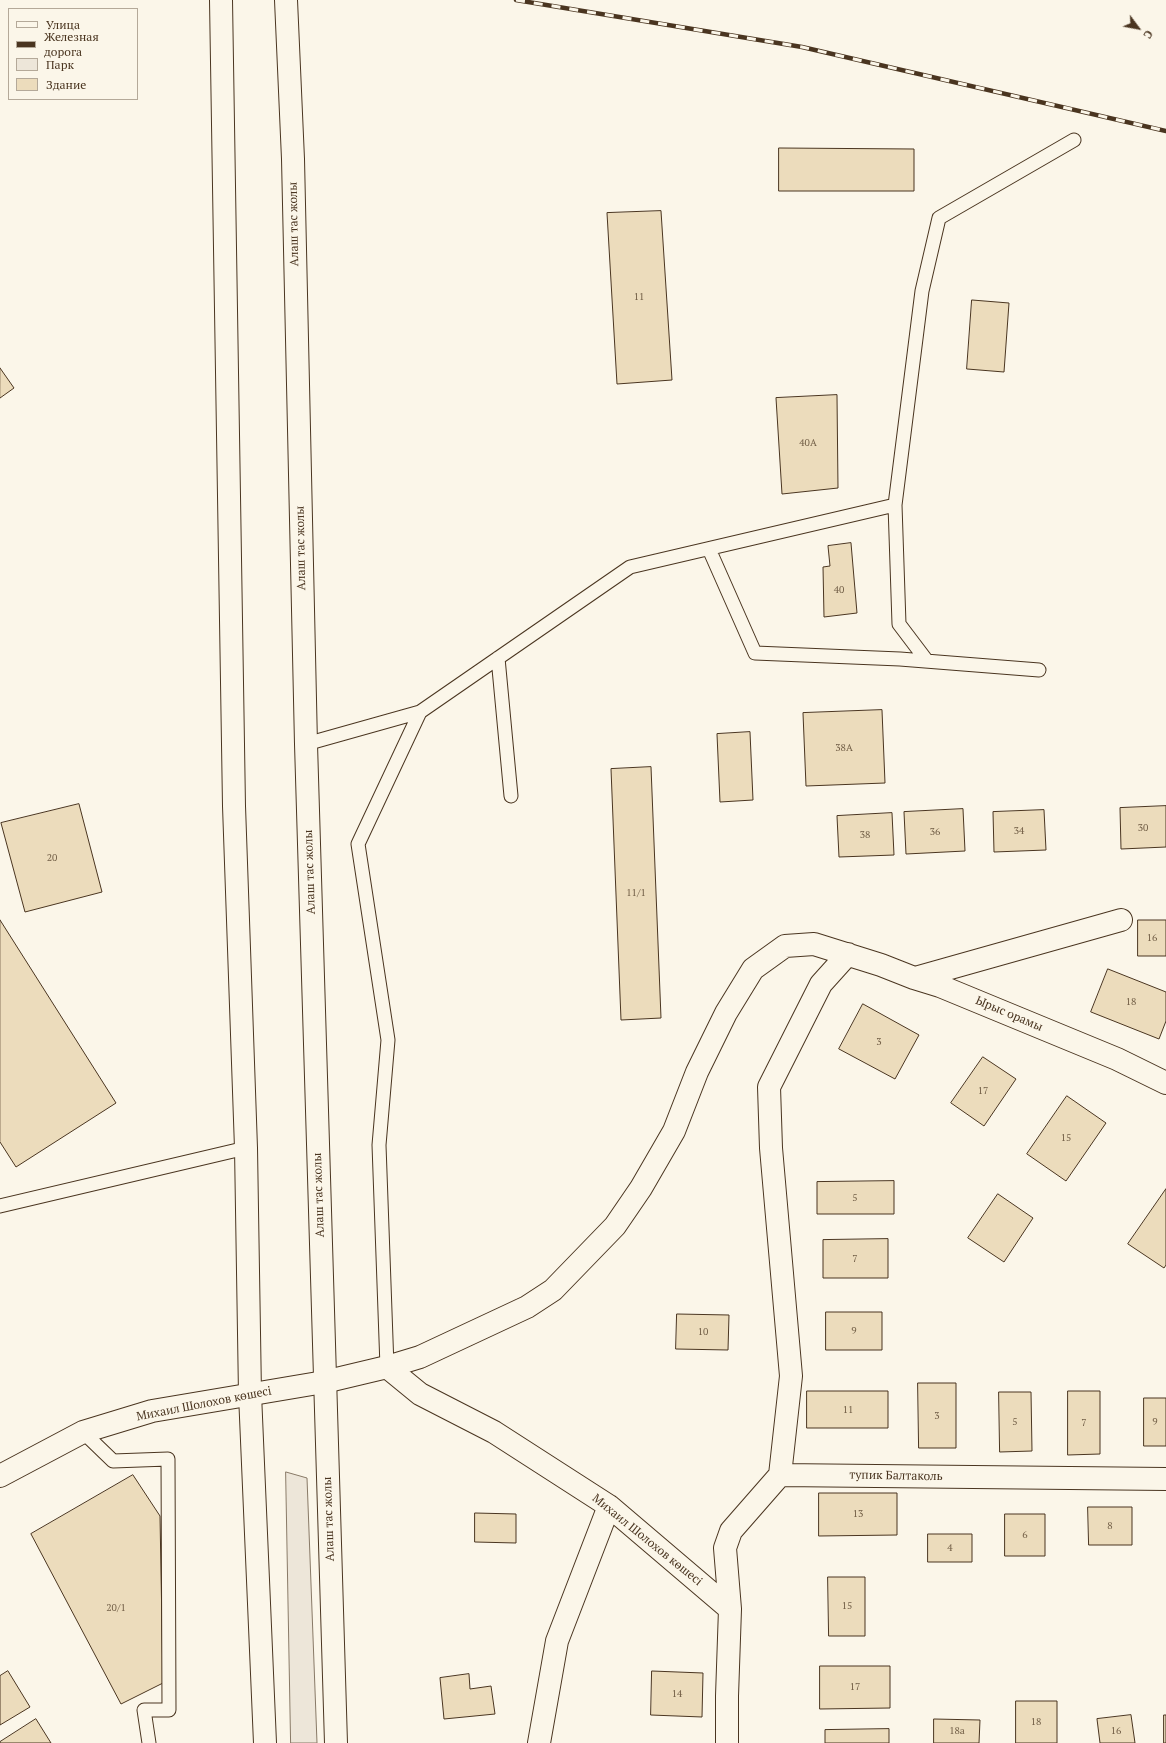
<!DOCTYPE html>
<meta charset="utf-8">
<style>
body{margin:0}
#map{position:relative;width:1166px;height:1743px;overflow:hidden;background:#fbf6e9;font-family:"PT Serif",serif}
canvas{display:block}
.legend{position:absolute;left:8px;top:8px;width:130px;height:92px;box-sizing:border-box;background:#fbf6e9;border:1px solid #b4a999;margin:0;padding:5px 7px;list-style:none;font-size:12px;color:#4a3520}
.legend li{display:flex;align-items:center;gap:8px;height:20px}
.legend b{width:20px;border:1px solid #b4a999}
.north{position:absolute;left:1118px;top:8px;width:40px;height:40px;-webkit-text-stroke:3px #fbf6e9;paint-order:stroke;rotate:122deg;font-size:11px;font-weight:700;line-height:16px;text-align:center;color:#4a3520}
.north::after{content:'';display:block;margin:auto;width:14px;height:18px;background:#4a3520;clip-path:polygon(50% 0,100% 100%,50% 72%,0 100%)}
</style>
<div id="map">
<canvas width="1166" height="1743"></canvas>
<ul class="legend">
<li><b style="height:5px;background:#fbf6e9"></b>Улица</li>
<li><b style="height:5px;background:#4a3520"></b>Железная дорога</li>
<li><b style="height:11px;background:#ede6d9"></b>Парк</li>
<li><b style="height:11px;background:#ecdcbc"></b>Здание</li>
</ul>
<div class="north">С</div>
</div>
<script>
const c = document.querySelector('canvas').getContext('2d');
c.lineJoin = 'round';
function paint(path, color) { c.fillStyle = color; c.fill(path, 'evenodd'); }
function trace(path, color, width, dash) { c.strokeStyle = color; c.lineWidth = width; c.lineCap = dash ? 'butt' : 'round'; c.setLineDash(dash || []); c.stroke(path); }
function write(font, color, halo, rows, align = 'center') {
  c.font = font + ' "PT Serif",serif'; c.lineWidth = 3; c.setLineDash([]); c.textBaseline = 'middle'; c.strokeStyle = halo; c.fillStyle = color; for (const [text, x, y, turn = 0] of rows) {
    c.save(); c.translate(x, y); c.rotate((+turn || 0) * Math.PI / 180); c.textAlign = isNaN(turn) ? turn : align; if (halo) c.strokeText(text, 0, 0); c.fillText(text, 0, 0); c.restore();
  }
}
const green = new Path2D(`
 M286,1472L307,1478L317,1743H291Z`);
paint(green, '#ede6d9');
trace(green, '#887966', 1);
const building = new Path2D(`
 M779,148L914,149V191H779Z
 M661,211L672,380L617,384L607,213Z
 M972,300L1009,303L1004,372L967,369Z
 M0,368L14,388L0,398Z
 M837,395L838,488L782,494L776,398Z
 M851,543L857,613L824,617L823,567L830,566L828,546Z
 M882,710L885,783L806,786L803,713Z
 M750,732L753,800L720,802L717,734Z
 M651,767L661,1018L621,1020L611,769Z
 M79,804L102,892L25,912L1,823Z
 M1166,806V847L1121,849L1120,808Z
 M963,809L965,851L906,854L904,812Z
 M1044,810L1046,850L994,852L993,812Z
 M892,813L894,855L839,857L837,816Z
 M0,920L116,1103L16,1167L0,1142Z
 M1138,920H1166V956H1138Z
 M1108,969L1166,992V1021L1159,1039L1091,1012Z
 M863,1004L919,1035L895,1079L839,1049Z
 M983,1057L1016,1079L984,1126L951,1103Z
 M1067,1096L1106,1123L1066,1181L1027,1154Z
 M894,1181V1214H817V1182Z
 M1166,1189V1265L1164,1268L1128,1244Z
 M998,1194L1033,1218L1004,1262L968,1238Z
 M888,1239V1278H823V1240Z
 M826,1312H882V1350H826Z
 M677,1314L729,1315L728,1350L676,1349Z
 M918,1383H956V1448H919Z
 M807,1391H888V1428H807Z
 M1068,1391H1100V1454L1068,1455Z
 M999,1392H1031L1032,1451L1000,1452Z
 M1144,1398H1166V1446H1144Z
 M133,1475L160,1516L163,1683L121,1704L31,1534Z
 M819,1493H897V1535L819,1536Z
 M1088,1507H1132V1545H1089Z
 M475,1513L516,1514V1543L475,1542Z
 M1005,1514H1045V1556H1005Z
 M928,1534H972V1562H928Z
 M828,1577H865V1636H829Z
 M820,1666H890V1708L820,1709Z
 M8,1671L30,1707L0,1725V1676Z
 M652,1671L703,1673L702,1717L651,1715Z
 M469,1674L470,1689L491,1686L495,1714L444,1719L440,1678Z
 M1016,1701H1057V1743H1016Z
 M1131,1715L1135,1743H1100L1097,1719Z
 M1164,1715H1166V1743H1164Z
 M36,1719L51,1743H0V1742Z
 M934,1719L980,1720L979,1743H934Z
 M889,1729V1743H825V1730Z`);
paint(building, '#ecdcbc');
trace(building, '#4a3520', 1);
const service = new Path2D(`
 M895,505L899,624L927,661
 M709,549L755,653L900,659L1039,670
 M498,658L511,796
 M306,744L420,712L630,567L895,505L922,291L939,218L1074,140
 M0,1206L246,1148
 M387,1367L379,1145L388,1040L358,844L420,712
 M83,1432L113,1461L168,1459L169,1710H144L149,1743`);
const minor = new Path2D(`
 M915,978L1121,920
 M387,1367L420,1394L494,1432L609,1506L730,1609L727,1696V1743
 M780,1475L791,1376L771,1148L769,1087L821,984L848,954
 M0,1476L83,1432L152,1411L324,1382L387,1367L420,1357L527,1307L553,1290L615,1226L641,1188L674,1131L697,1072L726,1013L753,969L785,946L814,944L881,965L914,978L940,986L1117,1059L1166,1083
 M730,1609L725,1548L731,1531L780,1475L1166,1479
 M539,1743L557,1641L609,1506`);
const primary = new Path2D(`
 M221,0L234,806L246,1148L250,1394L265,1743
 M286,0L293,159L306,744L336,1743`);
trace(service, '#4a3520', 15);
trace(minor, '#4a3520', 24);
trace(primary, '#4a3520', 24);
trace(service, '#fbf6e9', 13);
trace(minor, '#fbf6e9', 22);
trace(primary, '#fbf6e9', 22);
const rail = new Path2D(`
 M516,0L802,47L1166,131`);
trace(rail, '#4a3520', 4.5);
trace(rail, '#fbf6e9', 3, [9]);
write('10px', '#725f47', null, [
 ["11",639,297],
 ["40А",808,443],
 ["40",839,590],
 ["38А",844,748],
 ["30",1143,828],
 ["34",1019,831],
 ["36",935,832],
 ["38",865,835],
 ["20",52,858],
 ["11/1",636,893],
 ["16",1152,938],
 ["18",1131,1002],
 ["3",879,1042],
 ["17",983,1091],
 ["15",1066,1138],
 ["5",855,1198],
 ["7",855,1259],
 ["9",854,1331],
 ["10",703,1332],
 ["11",848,1410],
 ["3",937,1416],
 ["5",1015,1422],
 ["9",1155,1422],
 ["7",1084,1423],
 ["13",858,1514],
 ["8",1110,1526],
 ["6",1025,1535],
 ["4",950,1548],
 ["15",847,1606],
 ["20/1",116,1608],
 ["17",855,1687],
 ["14",677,1694],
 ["18",1036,1722],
 ["18а",957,1731],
 ["16",1116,1731]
]);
write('12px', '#4a3520', '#fbf6e9', [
 ["Алаш тас жолы",294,224,-91],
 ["Алаш тас жолы",301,548,-91],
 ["Алаш тас жолы",310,872,-92],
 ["Ырыс орамы",1009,1014,23],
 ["Алаш тас жолы",319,1195,-92],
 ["Михаил Шолохов көшесі",204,1404,-11],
 ["тупик Балтаколь",896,1476,1],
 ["Алаш тас жолы",329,1519,-92],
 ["Михаил Шолохов көшесі",647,1540,39]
]);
</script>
